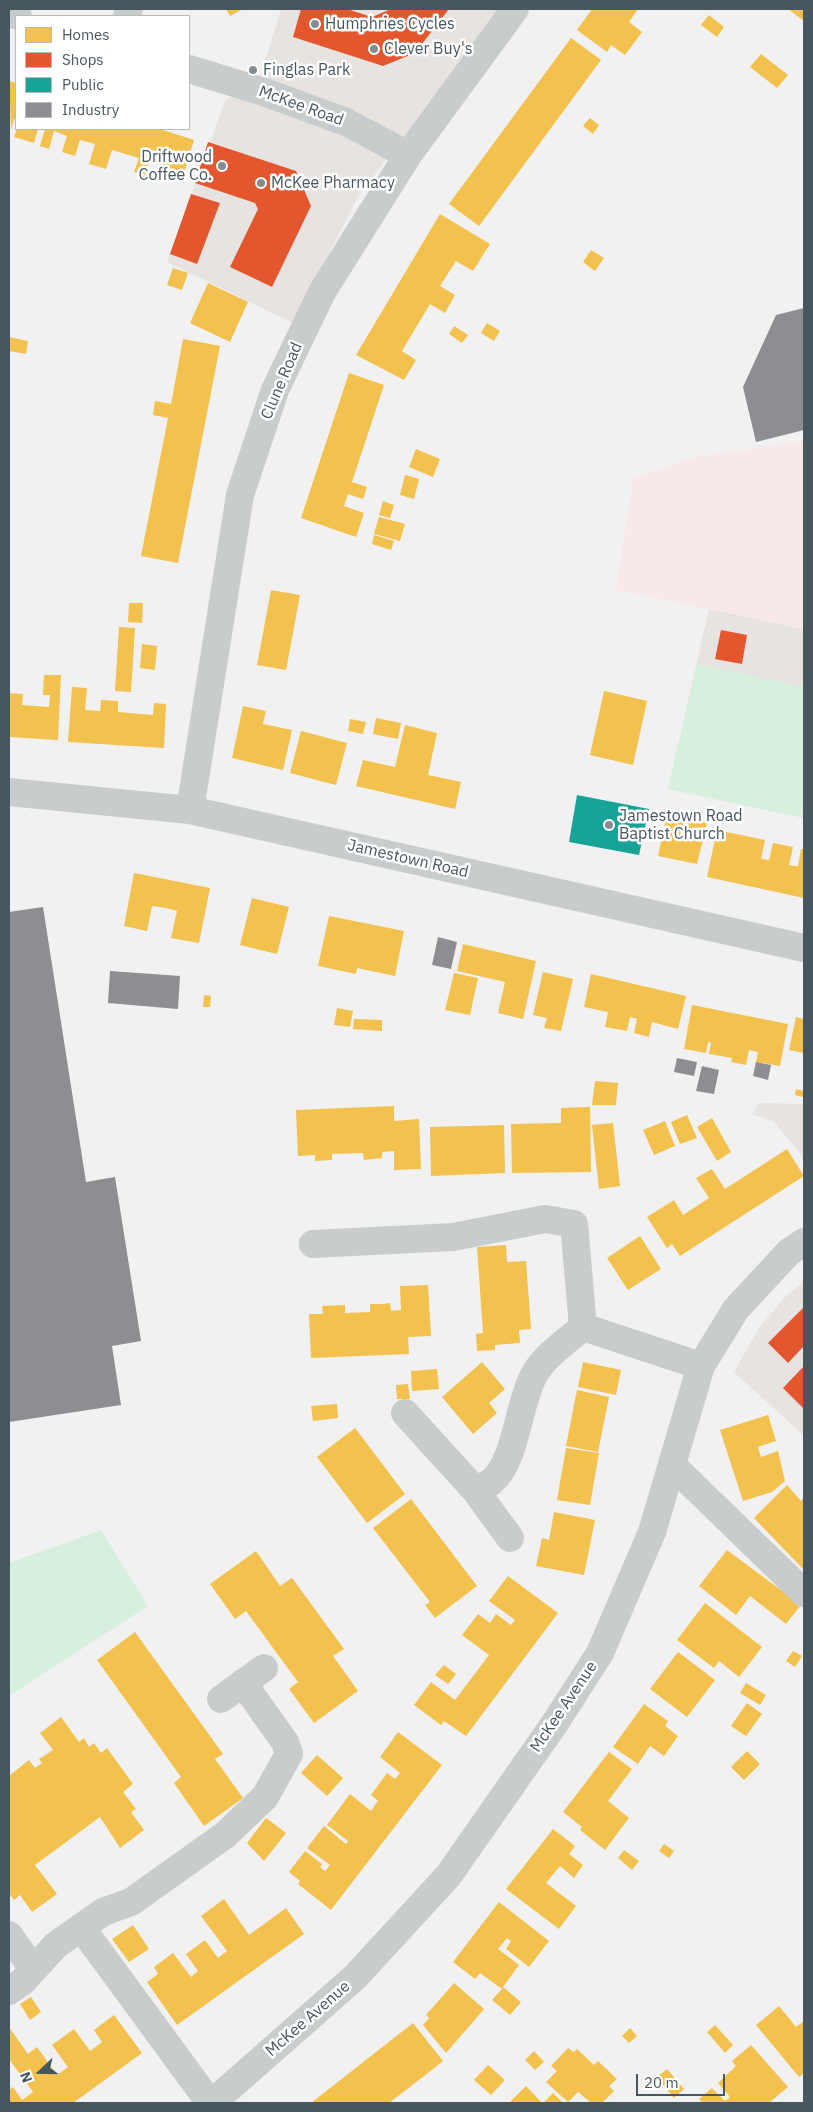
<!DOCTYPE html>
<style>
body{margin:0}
#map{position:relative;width:813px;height:2112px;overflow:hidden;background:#f2f1f1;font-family:"IBM Plex Sans",sans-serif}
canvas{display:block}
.frame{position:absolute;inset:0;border:10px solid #48565e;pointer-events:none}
.legend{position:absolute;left:15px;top:15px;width:175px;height:115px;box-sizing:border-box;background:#fff;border:1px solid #b6bbbf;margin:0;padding:6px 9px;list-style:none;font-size:15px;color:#48565e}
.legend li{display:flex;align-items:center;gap:10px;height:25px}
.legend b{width:25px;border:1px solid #b6bbbf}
.north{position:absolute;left:15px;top:2047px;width:50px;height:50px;-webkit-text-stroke:4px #fff;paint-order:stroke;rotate:249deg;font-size:14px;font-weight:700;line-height:20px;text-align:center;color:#48565e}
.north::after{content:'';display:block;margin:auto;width:18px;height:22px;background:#48565e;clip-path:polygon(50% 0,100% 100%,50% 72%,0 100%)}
.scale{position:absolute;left:636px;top:2074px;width:89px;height:22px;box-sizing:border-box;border:2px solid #48565e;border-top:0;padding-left:6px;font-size:15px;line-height:18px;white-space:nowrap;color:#48565e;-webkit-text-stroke:4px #fff;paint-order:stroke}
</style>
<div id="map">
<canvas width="813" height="2112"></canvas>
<div class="frame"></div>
<ul class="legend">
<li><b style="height:14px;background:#f2c14e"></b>Homes</li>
<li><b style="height:14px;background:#e4572e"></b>Shops</li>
<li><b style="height:14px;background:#17a398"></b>Public</li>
<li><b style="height:14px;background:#8d8d92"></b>Industry</li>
</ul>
<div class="north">N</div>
<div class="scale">20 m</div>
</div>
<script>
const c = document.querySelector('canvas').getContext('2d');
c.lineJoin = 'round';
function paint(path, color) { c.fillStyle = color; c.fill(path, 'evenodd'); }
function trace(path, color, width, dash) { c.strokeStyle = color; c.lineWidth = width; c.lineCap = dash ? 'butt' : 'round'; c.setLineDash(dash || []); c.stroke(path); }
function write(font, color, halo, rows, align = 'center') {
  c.font = font + ' "IBM Plex Sans",sans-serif'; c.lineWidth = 5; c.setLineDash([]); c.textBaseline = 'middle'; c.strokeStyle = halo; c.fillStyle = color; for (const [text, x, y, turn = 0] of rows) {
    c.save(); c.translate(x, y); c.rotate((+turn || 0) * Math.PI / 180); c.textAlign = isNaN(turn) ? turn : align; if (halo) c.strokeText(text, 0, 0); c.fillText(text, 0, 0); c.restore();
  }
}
paint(new Path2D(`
 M281,9H502L359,195L293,323L167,262L225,101L259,80Z
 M709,609L804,629V818L668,789Z
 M759,1103L804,1104V1163L800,1153L773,1121L752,1114Z
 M804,1281V1436L734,1372L759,1328L784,1298Z`), '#e6e3e0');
paint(new Path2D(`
 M804,441V629L616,590L633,479L695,457Z`), '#f7e9e9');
paint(new Path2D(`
 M697,664L804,687V802L801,817L668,789Z
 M101,1530L148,1606L9,1696V1563Z`), '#d6f0dd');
paint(new Path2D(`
 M226,9H243L230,16Z
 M592,9H638L629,22L642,32L625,55L611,45L607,52L577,30Z
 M788,9H804V21Z
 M709,15L724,27L717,37L701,25Z
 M571,38L601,60L479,226L449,204Z
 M761,54L788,75L777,88L750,67Z
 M9,81L16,83V119H14L11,130Z
 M590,118L599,125L593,134L583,126Z
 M17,129H38L34,143L14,137Z
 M45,129H160L194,140L184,173L149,161L145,175L134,172L139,158L112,150L106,169L89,164L95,144L80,140L75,156L62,152L67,136L54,131L49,149L40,146Z
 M440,214L490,244L473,271L456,261L440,286L455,295L445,313L430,304L402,351L416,360L404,380L356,355Z
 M591,250L604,258L595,271L583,262Z
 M173,268L188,273L182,290L167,285Z
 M208,283L248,302L230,342L190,323Z
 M487,323L500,331L494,341L481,333Z
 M454,326L468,335L462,343L449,334Z
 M9,337L28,341L26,354L9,351Z
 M183,339L220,346L178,563L141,556L168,418L153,415L155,401L171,404Z
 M349,373L384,385L352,482L367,487L363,499L348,494L344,506L364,513L356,537L301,518Z
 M416,449L440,459L433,477L409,467Z
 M405,475L419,479L414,499L400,495Z
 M383,501L394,505L390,518L379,515Z
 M379,517L405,524L400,541L374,534Z
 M374,535L394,541L391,550L372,544Z
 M271,590L300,595L286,670L257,665Z
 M129,603H143L142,623L128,622Z
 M119,627L135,628L131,692L115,691Z
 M142,644L157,646L155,670L140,668Z
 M44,675H61L58,740L9,737V693L23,694L22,705L49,707L50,695H43Z
 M72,687L87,688L85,710L100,711L101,700L118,701V712L153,715L154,703L166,704L164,748L68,742Z
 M604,691L647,701L633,765L590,755Z
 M243,706L266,711L263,724L292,730L283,770L232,758Z
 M376,718L401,723L398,739L373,734Z
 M350,719L366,722L363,734L348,731Z
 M405,725L437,733L428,775L461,782L455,809L356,786L363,760L395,767Z
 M301,731L347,743L336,785L290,773Z
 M667,814L707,823L697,864L658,856Z
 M717,830L765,840L761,859L769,860L773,843L793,847L789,865L794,866H798L801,849H804V898L707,877Z
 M134,873L210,888L199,943L171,938L177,911L166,908L152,906L147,931L124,926Z
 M252,898L289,907L277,954L240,945Z
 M329,916L404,931L395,976L357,968L356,974L318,966Z
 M463,944L536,961L523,1019L498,1013L505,982L457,971Z
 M543,972L573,979L561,1031L544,1028L547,1018L533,1015Z
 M454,973L478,978L470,1015L445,1010Z
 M591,974L686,996L678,1029L652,1022L649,1037L634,1033L637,1019L630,1017L627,1031L605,1027L608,1012L584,1007Z
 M204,995L211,996L210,1007H203Z
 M692,1005L788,1024L780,1066L756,1062L758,1052L749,1050L746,1065L731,1062L732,1058L709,1054L711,1043L708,1042L706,1053L684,1049Z
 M337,1008L353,1011L350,1027L334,1025Z
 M796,1017L804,1019V1053L789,1050Z
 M354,1019L382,1020V1031L353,1029Z
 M595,1081L618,1083L616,1105H592Z
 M796,1089L804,1091L803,1097L795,1095Z
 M394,1106V1121L419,1119L421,1169L394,1170V1151L382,1152V1158L364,1160L363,1153L332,1154V1160L315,1161V1155L298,1156L296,1110Z
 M590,1107L591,1172L512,1173L511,1124L561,1123V1108Z
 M687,1115L697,1138L680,1144L671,1122Z
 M712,1118L731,1152L717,1161L697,1127Z
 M665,1121L675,1146L654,1155L643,1130Z
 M613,1123L620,1186L599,1189L592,1125Z
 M504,1125L505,1173L431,1176L430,1127Z
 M787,1149L804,1176L680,1256L672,1244L667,1248L647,1217L674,1200L683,1215L709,1198L696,1178L712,1169L725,1189Z
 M640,1236L661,1269L628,1290L607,1258Z
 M506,1245L507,1262L526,1261L531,1329L519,1330L520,1343L495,1345V1350L477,1351L476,1334L483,1333L477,1247Z
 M428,1285L431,1336L408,1337L409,1354L311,1358L309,1314H323L322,1306L345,1305V1313L370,1312V1304H382L390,1303L391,1311L401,1310L400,1286Z
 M482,1362L505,1389L489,1403L497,1413L473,1434L442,1397Z
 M583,1362L621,1370L616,1395L578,1387Z
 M437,1369L439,1389L412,1391L411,1371Z
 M408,1384L410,1399H397L396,1385Z
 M577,1390L609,1397L598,1452L566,1446Z
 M337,1404L338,1418L313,1421L311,1406Z
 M768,1415L776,1441L758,1447L761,1457L778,1451L785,1481L772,1492L743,1501L720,1430Z
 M355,1428L405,1494L367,1523L317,1457Z
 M566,1448L599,1453L590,1505L557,1500Z
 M787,1485L801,1501L804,1497V1570L754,1518Z
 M411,1499L477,1586L435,1618L425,1605L430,1602L373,1528Z
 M554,1512L595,1520L584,1575L536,1566L542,1538L549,1540Z
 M727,1550L801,1605L786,1624L750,1596L736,1615L699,1586Z
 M256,1551L280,1586L292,1578L344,1649L333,1656L358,1691L314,1723L289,1689L298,1682L246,1611L235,1619L210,1584Z
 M508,1576L558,1613L466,1736L444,1721L441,1725L414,1705L431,1682L455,1700L489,1655L462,1635L478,1614L490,1623L496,1614L511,1625L515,1620L489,1601Z
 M705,1603L762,1647L739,1677L719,1661L714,1668L677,1640Z
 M135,1632L223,1754L215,1759L243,1798L204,1826L174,1783L181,1777L97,1660Z
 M793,1651L802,1656L795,1667L786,1661Z
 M678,1652L715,1680L687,1717L650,1689Z
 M444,1665L456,1674L448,1684L435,1675Z
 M746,1683L766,1695L760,1705L740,1693Z
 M747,1703L762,1714L746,1736L731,1726Z
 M644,1704L668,1721L665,1726L678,1736L664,1756L650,1746L638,1764L613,1747Z
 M61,1717L79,1742L84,1738L89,1747L94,1743L101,1753L107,1748L133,1784L123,1792L136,1809L131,1812L144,1830L120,1848L100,1817L35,1865L57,1894L32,1912L20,1895L14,1900L9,1893V1776L29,1760L35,1768L42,1763L39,1759L53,1750L40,1733Z
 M398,1732L442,1765L331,1910L298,1884L300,1881L289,1872L305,1851L322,1864L320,1867L325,1871L330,1865L307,1848L324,1826L346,1844L348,1841L327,1825L350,1794L371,1811L378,1801L371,1795L387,1773L395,1779L400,1773L380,1757Z
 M747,1751L760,1764L744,1780L731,1767Z
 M609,1752L632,1769L608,1801L629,1818L605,1850L580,1830L582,1827L563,1812Z
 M317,1755L343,1778L327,1796L301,1773Z
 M266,1818L286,1833L264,1861L247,1843Z
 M553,1829L575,1846L569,1854L583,1865L574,1878L560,1866L546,1883L576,1906L559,1929L506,1889Z
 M664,1844L674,1851L669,1858L659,1851Z
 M624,1850L639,1861L632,1870L618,1858Z
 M224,1899L249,1935L286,1908L304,1934L177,2025L147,1982L158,1974L154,1967L173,1953L191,1977L198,1971L186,1954L205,1940L218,1958L227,1951L201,1916Z
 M499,1902L549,1941L529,1967L506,1949L511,1941L507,1938L498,1949L519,1965L503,1987L521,2002L510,2015L492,2000L502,1989L480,1973L475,1979L453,1962Z
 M133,1925L149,1949L129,1962L112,1939Z
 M454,1983L484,2009L446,2053L423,2025L429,2018L426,2015Z
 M31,1997L41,2012L30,2020L20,2004Z
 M779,2006L796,2027L804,2021V2073L799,2077L756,2025Z
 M114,2015L142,2053L73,2103H9V2090L13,2087L22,2100L33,2092L9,2059V2027L28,2054L37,2047L57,2075L68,2067L52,2045L74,2029L90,2051L102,2042L94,2030Z
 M413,2023L443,2061L428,2073L389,2103H311Z
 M715,2025L733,2045L725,2053L707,2032Z
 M630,2028L637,2036L629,2043L622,2036Z
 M751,2045L788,2087L769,2103H703L699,2099L712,2088L725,2101L730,2097L718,2083L736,2066L732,2061Z
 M568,2048L574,2052L577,2049L594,2065L598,2061L617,2079L609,2086L614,2091L602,2103H591L578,2092L568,2102L546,2082L557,2071L551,2066Z
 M534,2051L544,2062L535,2070L525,2060Z
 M488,2065L505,2080L491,2095L474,2080Z
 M667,2069L684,2089L674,2098L657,2077Z
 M526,2086L542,2103H509Z
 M553,2093L563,2103H543Z`), '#f2c14e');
paint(new Path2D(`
 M301,9H347L372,17L391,9H449L415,53L383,66L293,37Z
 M208,142L296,171L311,206L272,287L230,267L258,209L255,203L195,183Z
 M191,194L220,203L197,264L170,254Z
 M721,630L747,635L742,664L715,659Z
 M804,1307V1346L788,1363L768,1343Z
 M804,1366V1409L783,1388Z`), '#e4572e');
paint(new Path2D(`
 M577,795L649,809L639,855L569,842Z`), '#17a398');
paint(new Path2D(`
 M804,308V430L756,442L743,387L776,315Z
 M43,907L86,1182L115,1177L141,1341L112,1346L121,1405L9,1422V912Z
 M438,937L457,942L451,969L432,965Z
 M110,971L180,976L178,1009L108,1003Z
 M677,1058L697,1062L694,1076L674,1072Z
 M756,1062L771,1065L768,1080L753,1076Z
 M702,1066L719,1070L714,1094L696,1091Z`), '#8d8d92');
trace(new Path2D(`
 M9,13L18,16
 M127,16L129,9
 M189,69L264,92L346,122L408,155
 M9,792L190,810L804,948
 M190,810L240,495L275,390L322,292L408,155L515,9
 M313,1244L453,1237L545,1219L574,1224L583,1327L701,1366
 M405,1413L475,1490L510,1538
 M672,1465L804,1593
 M475,1490C481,1487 488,1485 492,1481C516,1462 518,1404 534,1375C545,1355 566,1342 583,1327
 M221,1699L264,1668
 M81,1927L210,2103
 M9,1935L33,1969
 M9,1991L22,1982L56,1945L103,1912L131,1902L225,1835L265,1797L289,1754L285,1742L243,1683
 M212,2103L355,1977L448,1876L555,1723L600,1653L652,1532L701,1366L736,1309L789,1252L804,1242`), '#c9cccd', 28);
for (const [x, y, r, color] of [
 [315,24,5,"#848c91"],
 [374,49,5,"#848c91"],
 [253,70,5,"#848c91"],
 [222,166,5,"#848c91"],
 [261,183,5,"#848c91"],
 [609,825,5,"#848c91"]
]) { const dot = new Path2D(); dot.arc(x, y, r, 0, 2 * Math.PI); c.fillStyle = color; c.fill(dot); trace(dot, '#fff', 2); }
write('16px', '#48565e', '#fff', [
 ["Humphries Cycles",325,24],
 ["Clever Buy's",384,49],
 ["Finglas Park",263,70],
 ["Driftwood",212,157,"right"],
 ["Coffee Co.",212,175,"right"],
 ["McKee Pharmacy",271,183],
 ["Jamestown Road",619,816],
 ["Baptist Church",619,834]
], 'left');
write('16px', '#48565e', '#fff', [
 ["McKee Road",301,106,20],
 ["Clune Road",282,381,-67],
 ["Jamestown Road",408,859,13],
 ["McKee Avenue",564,1707,-56],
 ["McKee Avenue",308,2019,-41]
]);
</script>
